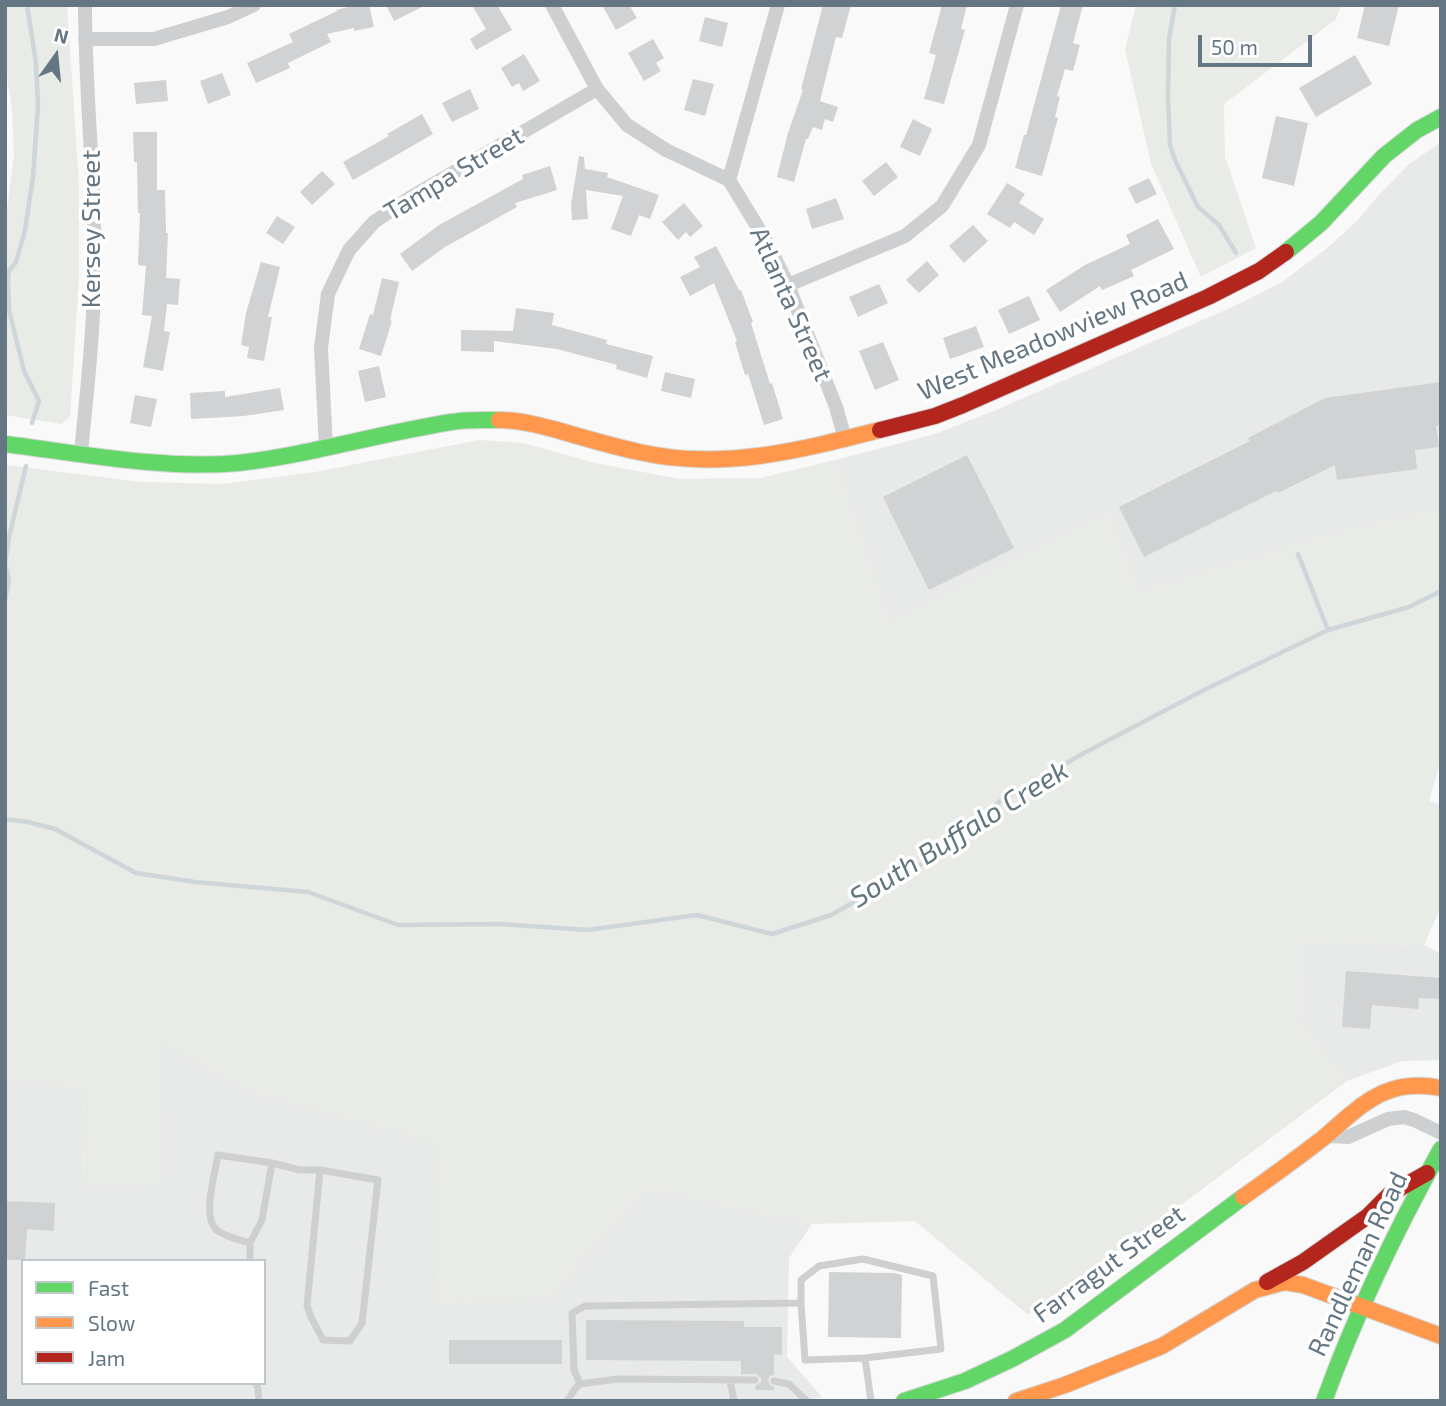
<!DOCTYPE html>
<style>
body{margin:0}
#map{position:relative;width:1446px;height:1406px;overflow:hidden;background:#f9f9f9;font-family:"Exo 2",sans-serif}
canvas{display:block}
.frame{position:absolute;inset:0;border:7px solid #657683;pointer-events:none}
.legend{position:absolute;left:21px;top:1259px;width:245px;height:126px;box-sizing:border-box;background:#fff;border:2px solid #c1c8cd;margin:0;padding:9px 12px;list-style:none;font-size:21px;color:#657683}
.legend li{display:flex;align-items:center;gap:14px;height:35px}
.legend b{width:35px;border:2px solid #c1c8cd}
.north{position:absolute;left:21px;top:21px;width:70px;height:70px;-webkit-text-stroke:5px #fff;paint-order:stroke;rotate:15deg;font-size:19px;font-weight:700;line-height:28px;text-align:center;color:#657683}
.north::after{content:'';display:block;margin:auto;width:24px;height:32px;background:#657683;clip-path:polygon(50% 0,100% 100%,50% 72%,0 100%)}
.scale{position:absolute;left:1198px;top:35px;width:114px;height:32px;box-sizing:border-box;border:4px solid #657683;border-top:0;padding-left:9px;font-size:21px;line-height:24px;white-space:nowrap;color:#657683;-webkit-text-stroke:5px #fff;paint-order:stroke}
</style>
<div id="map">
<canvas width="1446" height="1406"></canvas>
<div class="frame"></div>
<ul class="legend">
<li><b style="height:9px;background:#63d668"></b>Fast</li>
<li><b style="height:9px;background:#ff974d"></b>Slow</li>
<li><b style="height:9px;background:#b3261e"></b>Jam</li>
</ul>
<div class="north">N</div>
<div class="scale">50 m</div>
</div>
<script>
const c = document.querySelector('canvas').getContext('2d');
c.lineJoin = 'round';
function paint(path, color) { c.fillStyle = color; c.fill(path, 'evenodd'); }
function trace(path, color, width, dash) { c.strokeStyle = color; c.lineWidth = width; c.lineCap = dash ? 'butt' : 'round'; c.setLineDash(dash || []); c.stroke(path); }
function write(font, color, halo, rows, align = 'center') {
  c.font = font + ' "Exo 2",sans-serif'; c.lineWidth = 7; c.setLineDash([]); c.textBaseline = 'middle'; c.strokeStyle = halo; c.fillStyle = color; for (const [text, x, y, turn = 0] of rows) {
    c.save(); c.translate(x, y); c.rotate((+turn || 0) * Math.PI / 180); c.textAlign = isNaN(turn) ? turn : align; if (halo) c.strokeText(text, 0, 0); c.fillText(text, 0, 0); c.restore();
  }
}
paint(new Path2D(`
 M1441,142V510L1342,531L1140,591L1108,512L890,620L835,460L935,434L996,410L1239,304L1282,282L1326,249L1356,222L1377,197L1408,165Z
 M1303,942L1424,945L1441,954V1060L1402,1061L1347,1081L1302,1024Z
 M163,1044L252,1092L436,1143L439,1304L551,1298L645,1188L812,1224L789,1258L787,1357L822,1397L799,1401H5V1079L7,1080L85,1087L83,1184L163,1185ZM23,1261H264V1383H23Z`), '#e8e9e9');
paint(new Path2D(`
 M5,5H67L79,184V276L70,416L62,424L5,415V225L14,155L12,109L5,64Z
 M1136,5H1342L1335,20L1224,104L1225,157L1256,248L1201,277L1151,164L1125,49Z
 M479,440L523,443L595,463L680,479L760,478L835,460L890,619L1108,512L1140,591L1342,531L1441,510V759L1429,801L1441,805V907L1424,945L1303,942L1302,1024L1347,1081L1150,1228L1028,1315L915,1221L812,1224L645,1188L551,1299L439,1304L435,1143L252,1092L164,1045L163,1186L83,1184L85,1087L6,1080L5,1079V465L141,482L222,484L315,472Z`), '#e8ebe6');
trace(new Path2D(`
 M27,5L36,63L38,105L33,177L25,230L16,262L9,271L8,278L9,310L24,371L39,401L32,423
 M1175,5L1169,39L1168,97L1170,145L1175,160L1198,207L1219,225L1236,253
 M1298,554L1328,630
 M5,563L9,537L26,466
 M5,564L9,579L5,600
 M5,819L28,822L55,829L136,873L195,882L308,892L398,925L500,924L587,930L697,915L772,934L831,915L925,862L1003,799L1084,753L1204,690L1328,630L1409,607L1441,591`), '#ced6d9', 4.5);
paint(new Path2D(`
 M356,5H369L374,27L354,31V28L327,34L331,42L288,63L290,68L256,83L247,63L293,42L289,34L337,11L336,10Z
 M386,5H426L394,21Z
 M472,5H497L512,30L476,50L470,39L486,29Z
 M602,5H629L637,18L616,30Z
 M823,5H851L842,38L836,37L820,101L838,107L833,122L825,119L822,130L813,127L808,139H806L794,182L777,177L788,133L803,90L801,89Z
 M942,5H967L961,29L965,30L944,104L924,99L936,55L929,53Z
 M1061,5H1083L1073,43L1080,45L1073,71L1065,69L1057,96L1060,97L1055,117L1058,118L1042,176L1015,168L1024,135H1026Z
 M1365,5H1399L1389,46L1357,38Z
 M705,17L728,23L722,47L699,41Z
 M653,39L664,58L656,63L661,71L644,81L628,53Z
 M524,54L540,81L523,91L519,83L512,87L501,68Z
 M1355,55L1372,84L1316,117L1299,88Z
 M222,73L231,95L208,104L200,81Z
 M693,79L714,84L705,116L684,110Z
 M166,80L168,101L136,104L134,83Z
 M470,89L479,109L452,122L442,103Z
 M422,114L433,134L353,180L343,162L389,136L387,134Z
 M1276,116L1308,123L1294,186L1262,178Z
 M913,119L932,129L920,156L900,147Z
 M133,132H157V190H165L166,233H168L166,278L180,279L178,305L167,304L164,331L170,332L163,371L143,367L152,316L142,315L146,266L138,265L140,213H138L137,162H134Z
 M579,156L584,157L585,169L608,173L607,177L659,195L650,219L639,215L631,236L611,229L623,196L586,190L588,219L572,220L571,204Z
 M886,162L898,177L874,196L862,181Z
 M550,166L557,190L515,203L517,207L445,247L412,271L400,254L439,225L523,179L522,175Z
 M322,171L335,184L312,205L300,192Z
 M1149,178L1157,194L1136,204L1128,188Z
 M1007,183L1025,194L1019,203L1044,219L1034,235L1014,222L1010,228L987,214Z
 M836,198L844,219L812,229L806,209Z
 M684,203L703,226L690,237L686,232L678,240L662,222Z
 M277,216L295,227L283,244L266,233Z
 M1158,219L1174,249L1131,270L1134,276L1102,290L1100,286L1060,312L1046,290L1085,265L1130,244L1126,235Z
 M973,225L988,241L964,263L949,246Z
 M716,246L739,290H741L753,322L751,323L770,384L772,383L783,419L764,425L748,374L745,375L735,342L737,341L714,283L690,296L680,277L700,267L694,257Z
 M927,261L939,275L919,293L906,280Z
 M261,262L280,267L268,317H272L264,361L247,358L249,347L241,345L246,313Z
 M382,278L399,282L390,320L392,321L381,356L359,349L370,314L373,315Z
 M879,284L888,303L858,317L849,297Z
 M1029,296L1040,320L1009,334L998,310Z
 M516,308L554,313L552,325L607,340L606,344L653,356L647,378L616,369L617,365L557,349L494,341V352L461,351V330L513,331Z
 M976,326L984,347L950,359L943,338Z
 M883,342L899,380L875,390L859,351Z
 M379,366L386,397L365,402L358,371Z
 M665,372L695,379L691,398L661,391Z
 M1441,382V425L1436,426L1439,447L1415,450L1417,469L1337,480L1335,465L1278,493L1276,491L1144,557L1119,507L1250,441L1248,438L1325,398Z
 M280,388L284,410L244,416L191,419L190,393L225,391V397Z
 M135,395L157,399L151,427L130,423Z
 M967,455L1014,548L929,590L883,497Z
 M1346,971L1441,978V999L1419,998L1418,1009L1372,1005L1370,1029L1342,1027Z
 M5,1201L55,1203L54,1231L27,1229L25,1260H5Z
 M829,1272L894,1273L902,1275L901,1338L828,1337Z
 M586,1320L744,1321V1327H782V1355L774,1354V1375L770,1376L768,1380L770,1385L774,1387V1390H755V1386L761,1382V1378L756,1374H741V1361L586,1360Z
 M449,1340H562V1364H449Z`), '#d0d2d3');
const fast = new Path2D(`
 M1286,252L1321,223L1384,156L1417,130L1441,117
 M5,444C78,453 165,470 238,463C310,455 380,433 452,422C467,419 484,420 499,420
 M904,1401L965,1381L1012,1359L1065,1330L1243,1197
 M1324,1401C1355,1316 1397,1228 1441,1149`);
const slow = new Path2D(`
 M499,420C519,420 538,425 557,430C584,438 612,446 639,452C721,471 802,450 880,430
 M1243,1197C1270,1178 1296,1159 1322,1139C1332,1131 1341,1122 1351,1114C1379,1090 1404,1081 1441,1088
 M1016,1401L1065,1385L1162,1346L1255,1290L1285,1282L1303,1285L1441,1336`);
const jam = new Path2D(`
 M880,430L935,416L963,405L1208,297L1259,271L1286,252
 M1267,1282L1303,1262L1368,1216L1390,1194L1427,1173`);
trace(fast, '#d5d6d7', 18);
trace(slow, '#d5d6d7', 18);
trace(jam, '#d5d6d7', 18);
trace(new Path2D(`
 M272,1163L300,1170H320L307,1306L311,1317L323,1340L350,1341L362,1323L378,1180L320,1170
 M250,1243C239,1240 227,1237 218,1231C201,1220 215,1173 218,1155L272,1163L262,1220L250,1243V1261
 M865,1358L871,1401
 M730,1381L734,1401
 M774,1381L789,1384L807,1401
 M256,1383L258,1389L259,1401
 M580,1384L574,1370L572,1313L585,1306L801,1303L805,1360L865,1358L941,1349L933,1276L863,1259L819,1266L801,1280V1303
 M567,1401L575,1389L580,1384L617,1379L755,1380`), '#cecfd0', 7);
trace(new Path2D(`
 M552,5L597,89L627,125L666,150L729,180L768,244L788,285L836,407L845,439
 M85,39H154L228,17L254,5
 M729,180L778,5
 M788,285L905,236L942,206L979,145L1017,5
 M326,448L321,348L328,294L349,250L374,222L411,197L597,89
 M81,453C86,399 93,343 94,288C97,194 85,100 85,5
 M1326,1136L1348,1137L1388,1119L1404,1117L1414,1120L1441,1133`), '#cecfd0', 14);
trace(fast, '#63d668', 16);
trace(slow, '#ff974d', 16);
trace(jam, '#b3261e', 16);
write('26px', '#657683', '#fff', [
 ["Tampa Street",454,174,-31],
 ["Kersey Street",91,229,-90],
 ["Atlanta Street",791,304,66],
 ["West Meadowview Road",1053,336,-23],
 ["Farragut Street",1109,1264,-36],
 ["Randleman Road",1358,1264,-65]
]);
write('italic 28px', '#60757c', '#fff', [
 ["South Buffalo Creek",959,834,-32]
]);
</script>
